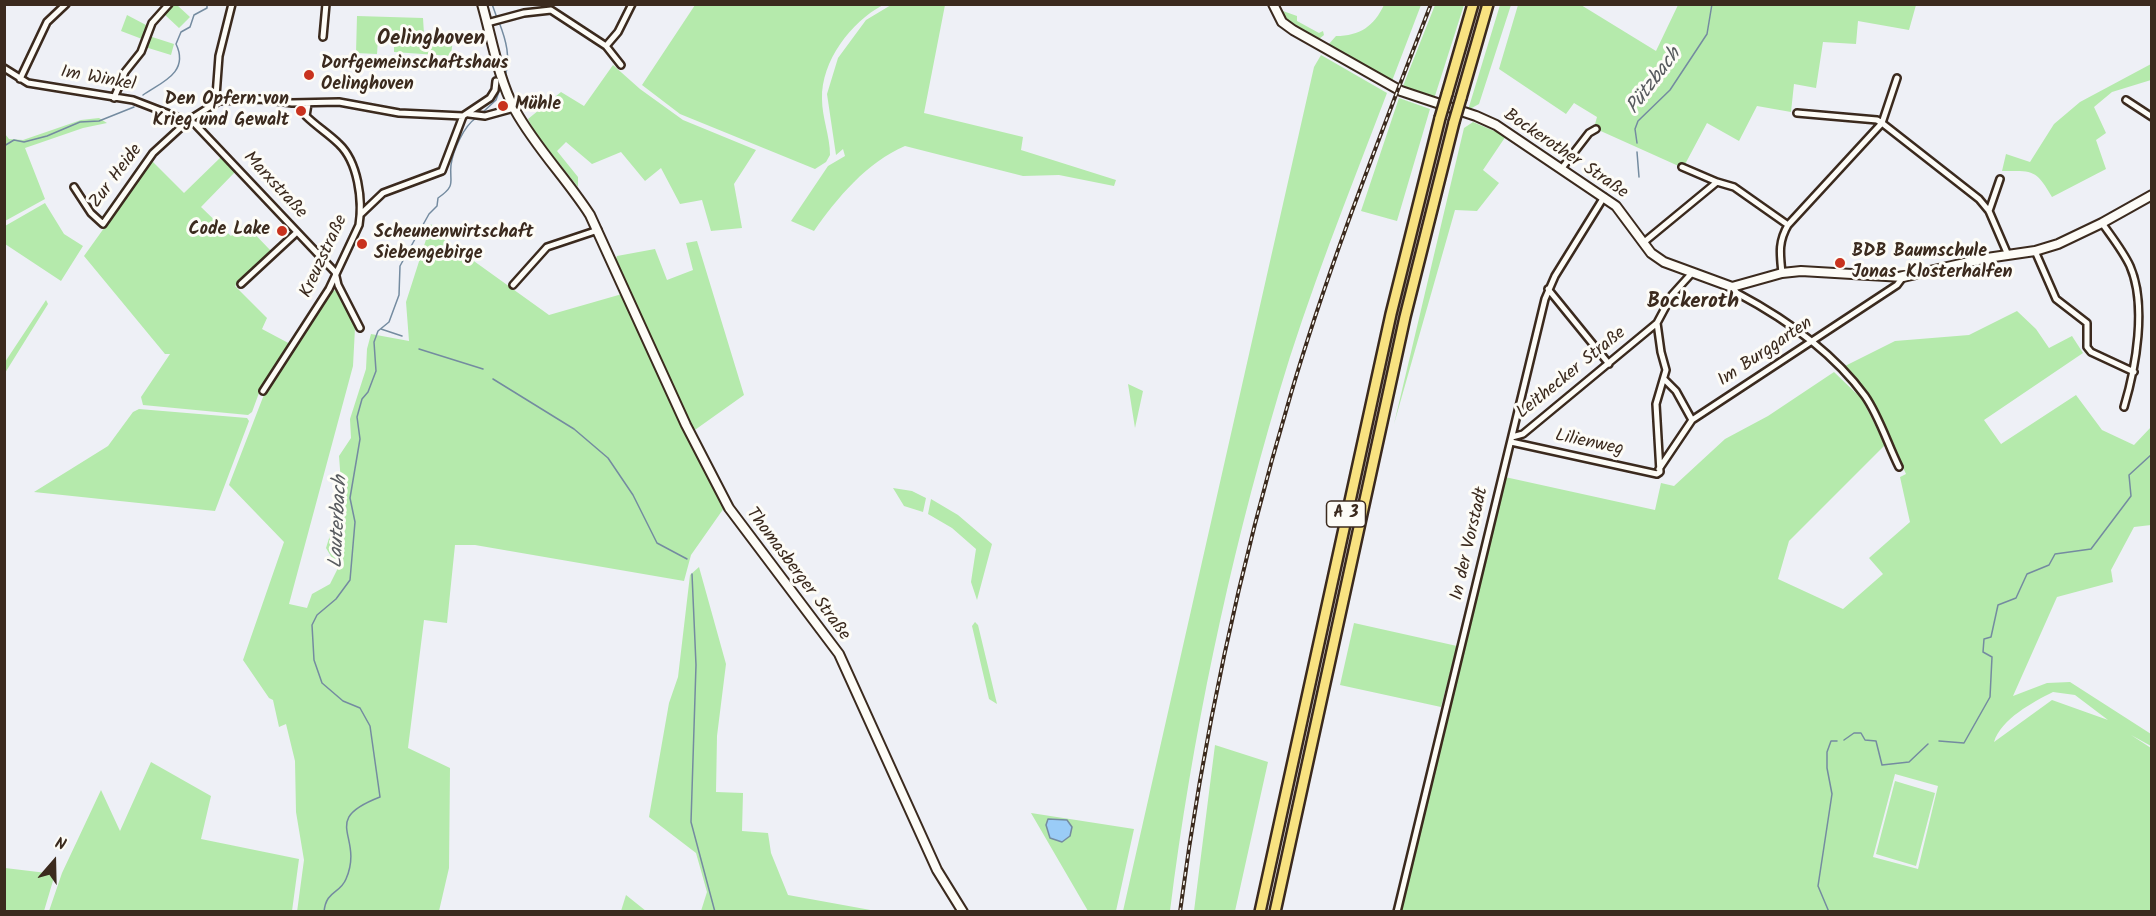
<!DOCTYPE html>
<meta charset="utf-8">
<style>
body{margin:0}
#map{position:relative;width:2156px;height:916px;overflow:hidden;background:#eef0f6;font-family:Kalam,sans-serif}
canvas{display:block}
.frame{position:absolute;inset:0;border:6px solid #3b2a1e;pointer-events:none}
.north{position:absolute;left:24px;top:832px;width:60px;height:60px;-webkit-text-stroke:4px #fdfcf7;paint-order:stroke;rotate:20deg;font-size:16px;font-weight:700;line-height:24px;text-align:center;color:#3b2a1e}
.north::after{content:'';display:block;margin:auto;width:21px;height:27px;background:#3b2a1e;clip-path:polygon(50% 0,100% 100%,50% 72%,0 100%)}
</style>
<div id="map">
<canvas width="2156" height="916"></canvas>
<div class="frame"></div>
<div class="north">N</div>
</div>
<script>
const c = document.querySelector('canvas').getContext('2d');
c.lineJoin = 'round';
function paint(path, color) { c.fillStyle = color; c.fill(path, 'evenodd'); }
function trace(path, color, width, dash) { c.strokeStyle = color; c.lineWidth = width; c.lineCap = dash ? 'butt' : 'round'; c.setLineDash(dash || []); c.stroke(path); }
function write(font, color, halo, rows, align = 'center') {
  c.font = font + ' Kalam,sans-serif'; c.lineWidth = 6; c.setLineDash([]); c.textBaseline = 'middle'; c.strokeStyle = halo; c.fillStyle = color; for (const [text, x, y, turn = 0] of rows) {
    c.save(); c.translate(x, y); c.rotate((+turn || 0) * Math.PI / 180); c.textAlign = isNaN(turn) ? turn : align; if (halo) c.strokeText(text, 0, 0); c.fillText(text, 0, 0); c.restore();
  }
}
paint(new Path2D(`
 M716,4L883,5C851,22 821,61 822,99C822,118 830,136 830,155L826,162L815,169L680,114L642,85L695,5Z
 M172,5H177L190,17L179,28L164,14Z
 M891,5H945L924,113L1023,137L1021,150L1116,180L1114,186L1059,175L1023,176L905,146C867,162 837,198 814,231L791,221L828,166L845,156L843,149L836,155L827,94L838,58L866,20Z
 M1384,5H1421L1392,81L1328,45L1336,36C1360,36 1374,26 1384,5Z
 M1435,5H1464L1434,99L1403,86Z
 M1500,5H1511L1479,104L1468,110Z
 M1518,5H1581L1656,51L1678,5H1916L1909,30L1858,21L1856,44L1823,42L1816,88L1794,84L1791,112L1757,106L1739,141L1707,123L1683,168L1594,128L1597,117L1574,103L1566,114L1499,69Z
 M1283,11L1297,16V21L1319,33L1323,31L1324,35L1318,40C1305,33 1287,26 1283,11Z
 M127,15L146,25L142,39L121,31Z
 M357,16L423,18L424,34L453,38L451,56L394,52V39H378L377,54L356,53Z
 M149,36L174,44L171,55L145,47Z
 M1321,55L1387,93C1349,193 1308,294 1278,396C1228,565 1192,737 1170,911H1123L1314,67Z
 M2151,64V80L2112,92L2094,107L2106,133L2096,140L2106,169L2052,197C2036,169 2033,171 2002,171L2006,154L2030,162L2054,124L2080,102Z
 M613,65L640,89L683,120L756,150L734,184L742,228L711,231L702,200L680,204L661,168L645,181L621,152L592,164L566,142L557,151L578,177V187L536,134L528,119L561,92L584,106Z
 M1399,98L1430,109L1397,221L1361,211Z
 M99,118L107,123L83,128L25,148L45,199L5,221V134L9,139L23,140L81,120Z
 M1473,122L1506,136L1483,170L1499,183L1477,211L1455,210L1394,424L1464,128Z
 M222,156L236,171L201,207L231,236L245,224L271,251L235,286L267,318L262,329L294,346L259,393L252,412L248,415L143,405L141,397L170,354H165L84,256L152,161L184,193Z
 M45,203L64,234L83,246L61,281L5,244V226Z
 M431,224L439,236L549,315L622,294L685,433L724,508L691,555L684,581L475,545H455L447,623L424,620L408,748L450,768L449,868L439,911L297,912L304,860L296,812L295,761L286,724L279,727L273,700L269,698L243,660L284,542L229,485L265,392L334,290L338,293L355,328L353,366L289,604L307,608L312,594L330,584L338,568L326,548L342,496L339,456L351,438L350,419L366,369L367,349L371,334L409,341L406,302Z
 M697,241L744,395L692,432L615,261L617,256L655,249L667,280L693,270L686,243Z
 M46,300L48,304L5,373V362Z
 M2017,311L2036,329L2049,348L2072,336L2083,353L1984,420L2001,444L2076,395L2102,430L2134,445L2151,427V525L2134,527L2111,570L2113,582L2057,597L2013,696L2047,683L2070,682L2151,734V746L2131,735L2151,748V911L1401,912L1505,477L1655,510L1661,483L1674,486L1725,439L1768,416L1834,372L1862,399L1885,445L1789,541L1778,579L1843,609L1883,574L1869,558L1910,522L1900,477L1906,474L1869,393L1843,367L1895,341L1969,335ZM2053,692L2075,695L2108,720L2052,700L1994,742C2001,719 2033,702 2053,692ZM1895,774L1938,786L1918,869L1873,857Z
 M1128,384L1143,391L1135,428Z
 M139,409L247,418L249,421L215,511L34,492L108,446L133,412Z
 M893,488L912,491L926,498L923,512L904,506Z
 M931,499L958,515L992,544L977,600L971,582L976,549L952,528L928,514Z
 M699,567L726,664L717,736L716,792L743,793L742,831L768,833L771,853L788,895L876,911H701L707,892L696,853L649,817L669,703L678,677L690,575Z
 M975,622L978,625L997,704L989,699L972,626Z
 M1354,623L1457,646L1441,707L1340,685Z
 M1215,745L1268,762L1235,911H1194Z
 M151,762L211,796L201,839L299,859L292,911H49L62,873L101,790L120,831Z
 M1895,781L1935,793L1916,866L1876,854Z
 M1031,813L1134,829L1116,911H1088Z
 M5,868L55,874L44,911H5Z
 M626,895L646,911H621Z`), '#b5eaac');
const water = new Path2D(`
 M1048,819L1067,820L1072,827L1070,836L1062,842L1050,838L1046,825Z`);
paint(water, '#9accf7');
trace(water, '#748ba0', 1.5);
trace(new Path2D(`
 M492,4L497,18
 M499,22C506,40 511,58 505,76
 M143,95C160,83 190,73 176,44L181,32L190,27L194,15L207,8V4
 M482,113L496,100L501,86
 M1637,143L1635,129L1638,121L1670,90L1707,34L1712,4
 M4,146L14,140L24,142L47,136L80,122L99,121L134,107
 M1637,152L1639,177
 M381,329L402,336
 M419,349L483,369
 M493,379L574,429L608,458L633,495L657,543L687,559
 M692,574L696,665L691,822L715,912
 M1844,740L1854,733H1861L1865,740L1876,741L1882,765L1909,762L1928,744
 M1939,741L1964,743L1990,697L1992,657L1983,652L1984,639L1991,637L1998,605L2016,598L2027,574L2049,565L2055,554L2091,549L2131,496L2129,475L2152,454
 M324,912C326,890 340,894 346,879C365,835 318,821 380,797L370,726L360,708L343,701L322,683L314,660L312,625L317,615L336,599L350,580L355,522L350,498L360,439L357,417L362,399L368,392L376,371L374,342L378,331L389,322L399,295L400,266L429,214L437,206L438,198C457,185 449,182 451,165C453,150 464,126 476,118
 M1829,912L1818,886L1832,794L1827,768V752L1831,741H1837`), '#748ba0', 1.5);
const street = new Path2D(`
 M487,23L524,13L551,10L606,46L618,32L632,4
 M323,37L326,4
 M606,46L621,65
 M4,68L28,83L133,100L195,124L335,272L338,285L360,328
 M20,79L47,22L66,4
 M114,98L125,72L141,52L152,23L169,4
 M2126,100L2152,117
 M219,101L216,96L219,56L232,4
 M1797,113L1877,120L1882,123L1897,78
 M469,114L485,116L514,108
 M1682,167L1717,182
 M1562,168L1589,133L1596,129
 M74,187L91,213L103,224L153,153L189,120L219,101L260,99L292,103L339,102L399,113L463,116L490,98L495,90L496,81
 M1989,211L2000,179
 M361,214L383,193L442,171L463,116
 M2102,223C2111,236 2123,251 2130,266C2147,305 2136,367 2124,407
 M1643,243L1717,182L1734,187L1788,225
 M2035,251L2056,299L2087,323V347L2091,352L2134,372
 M1782,273C1780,254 1778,242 1788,225L1882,123L1979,199L1989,211L2008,255
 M241,284L296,233
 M513,285L547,247L598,230
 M1732,287L1737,293C1784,318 1833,352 1865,396C1879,416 1888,445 1899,467
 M1548,289L1609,364
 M1664,379L1676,391L1692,420
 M263,391L329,289L359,225C363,200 358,162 339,144C329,134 316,126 306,116L308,104
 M1512,437L1523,434L1657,323L1672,295L1691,274
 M1511,442L1657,474L1660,472L1656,404L1666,370L1661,352L1657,323
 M1659,469L1692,420L1897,285L1903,277
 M1397,912L1545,299L1555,276L1604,197`);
const secondary = new Path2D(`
 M482,4C492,39 498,78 515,110C536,148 567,179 590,215L686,425L729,508L839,654L937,870L963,912
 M1273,4L1282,22L1293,30L1401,91L1476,116L1496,125L1616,206L1651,253L1664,262L1732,287L1782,273L1801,271L1903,277L1987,258L2035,251L2058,244L2102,223L2152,195`);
const highway = new Path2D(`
 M1447,94L1473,4
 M1461,98L1488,4
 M1260,912L1391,314L1440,118
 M1275,912L1405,317L1454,122`);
trace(street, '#3b2a1e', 10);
trace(secondary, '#3b2a1e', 12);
trace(highway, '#3b2a1e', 14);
trace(street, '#fdfcf7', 5);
trace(secondary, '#fdfcf7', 8);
trace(highway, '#f8e281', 9);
const rail = new Path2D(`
 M1180,912C1203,737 1240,566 1290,397C1329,264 1381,134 1431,4`);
trace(rail, '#3b2a1e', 4);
trace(rail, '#fdfcf7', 1.5, [4.5]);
const highwayBridge = new Path2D(`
 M1440,118L1447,94
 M1454,122L1461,98`);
trace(highwayBridge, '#3b2a1e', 14, []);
trace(highwayBridge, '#f8e281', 9);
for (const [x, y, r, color] of [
 [309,75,6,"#c8321e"],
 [503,106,6,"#c8321e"],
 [301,111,6,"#c8321e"],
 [282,231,6,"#c8321e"],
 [362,244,6,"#c8321e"],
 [1840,263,6,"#c8321e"]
]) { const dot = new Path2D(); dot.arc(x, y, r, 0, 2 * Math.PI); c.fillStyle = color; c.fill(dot); trace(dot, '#fdfcf7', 2); }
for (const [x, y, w] of [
 [1346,514,39]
]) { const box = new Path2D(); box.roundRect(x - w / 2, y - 13, w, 26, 4.5); c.fillStyle = '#fdfcf7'; c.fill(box); trace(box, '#3b2a1e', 1.5); }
write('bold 16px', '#3b2a1e', null, [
 ["A 3",1346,514]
]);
write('bold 18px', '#3b2a1e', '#fdfcf7', [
 ["Dorfgemeinschaftshaus",321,65],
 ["Oelinghoven",321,86],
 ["Den Opfern von",289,101,"right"],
 ["Krieg und Gewalt",289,122,"right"],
 ["Mühle",515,106],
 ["Code Lake",270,231,"right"],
 ["Scheunenwirtschaft",374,234],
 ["Siebengebirge",374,255],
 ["BDB Baumschule",1852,253],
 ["Jonas-Klosterhalfen",1852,274]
], 'left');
write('18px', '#3b2a1e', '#fdfcf7', [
 ["Im Winkel",98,80,10],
 ["Bockerother Straße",1565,155,34],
 ["Zur Heide",117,177,-53],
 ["Marxstraße",274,186,47],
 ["Kreuzstraße",325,257,-65],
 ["Im Burggarten",1766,353,-34],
 ["Leithecker Straße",1572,374,-39],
 ["Lilienweg",1589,444,12],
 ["In der Vorstadt",1471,544,-77],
 ["Thomasberger Straße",797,575,53]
]);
write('italic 20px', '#585b5f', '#fdfcf7', [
 ["Pützbach",1655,82,-53],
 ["Lauterbach",340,522,-87]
]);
write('bold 21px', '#3b2a1e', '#fdfcf7', [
 ["Oelinghoven",431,40],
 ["Bockeroth",1693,303]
]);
</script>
